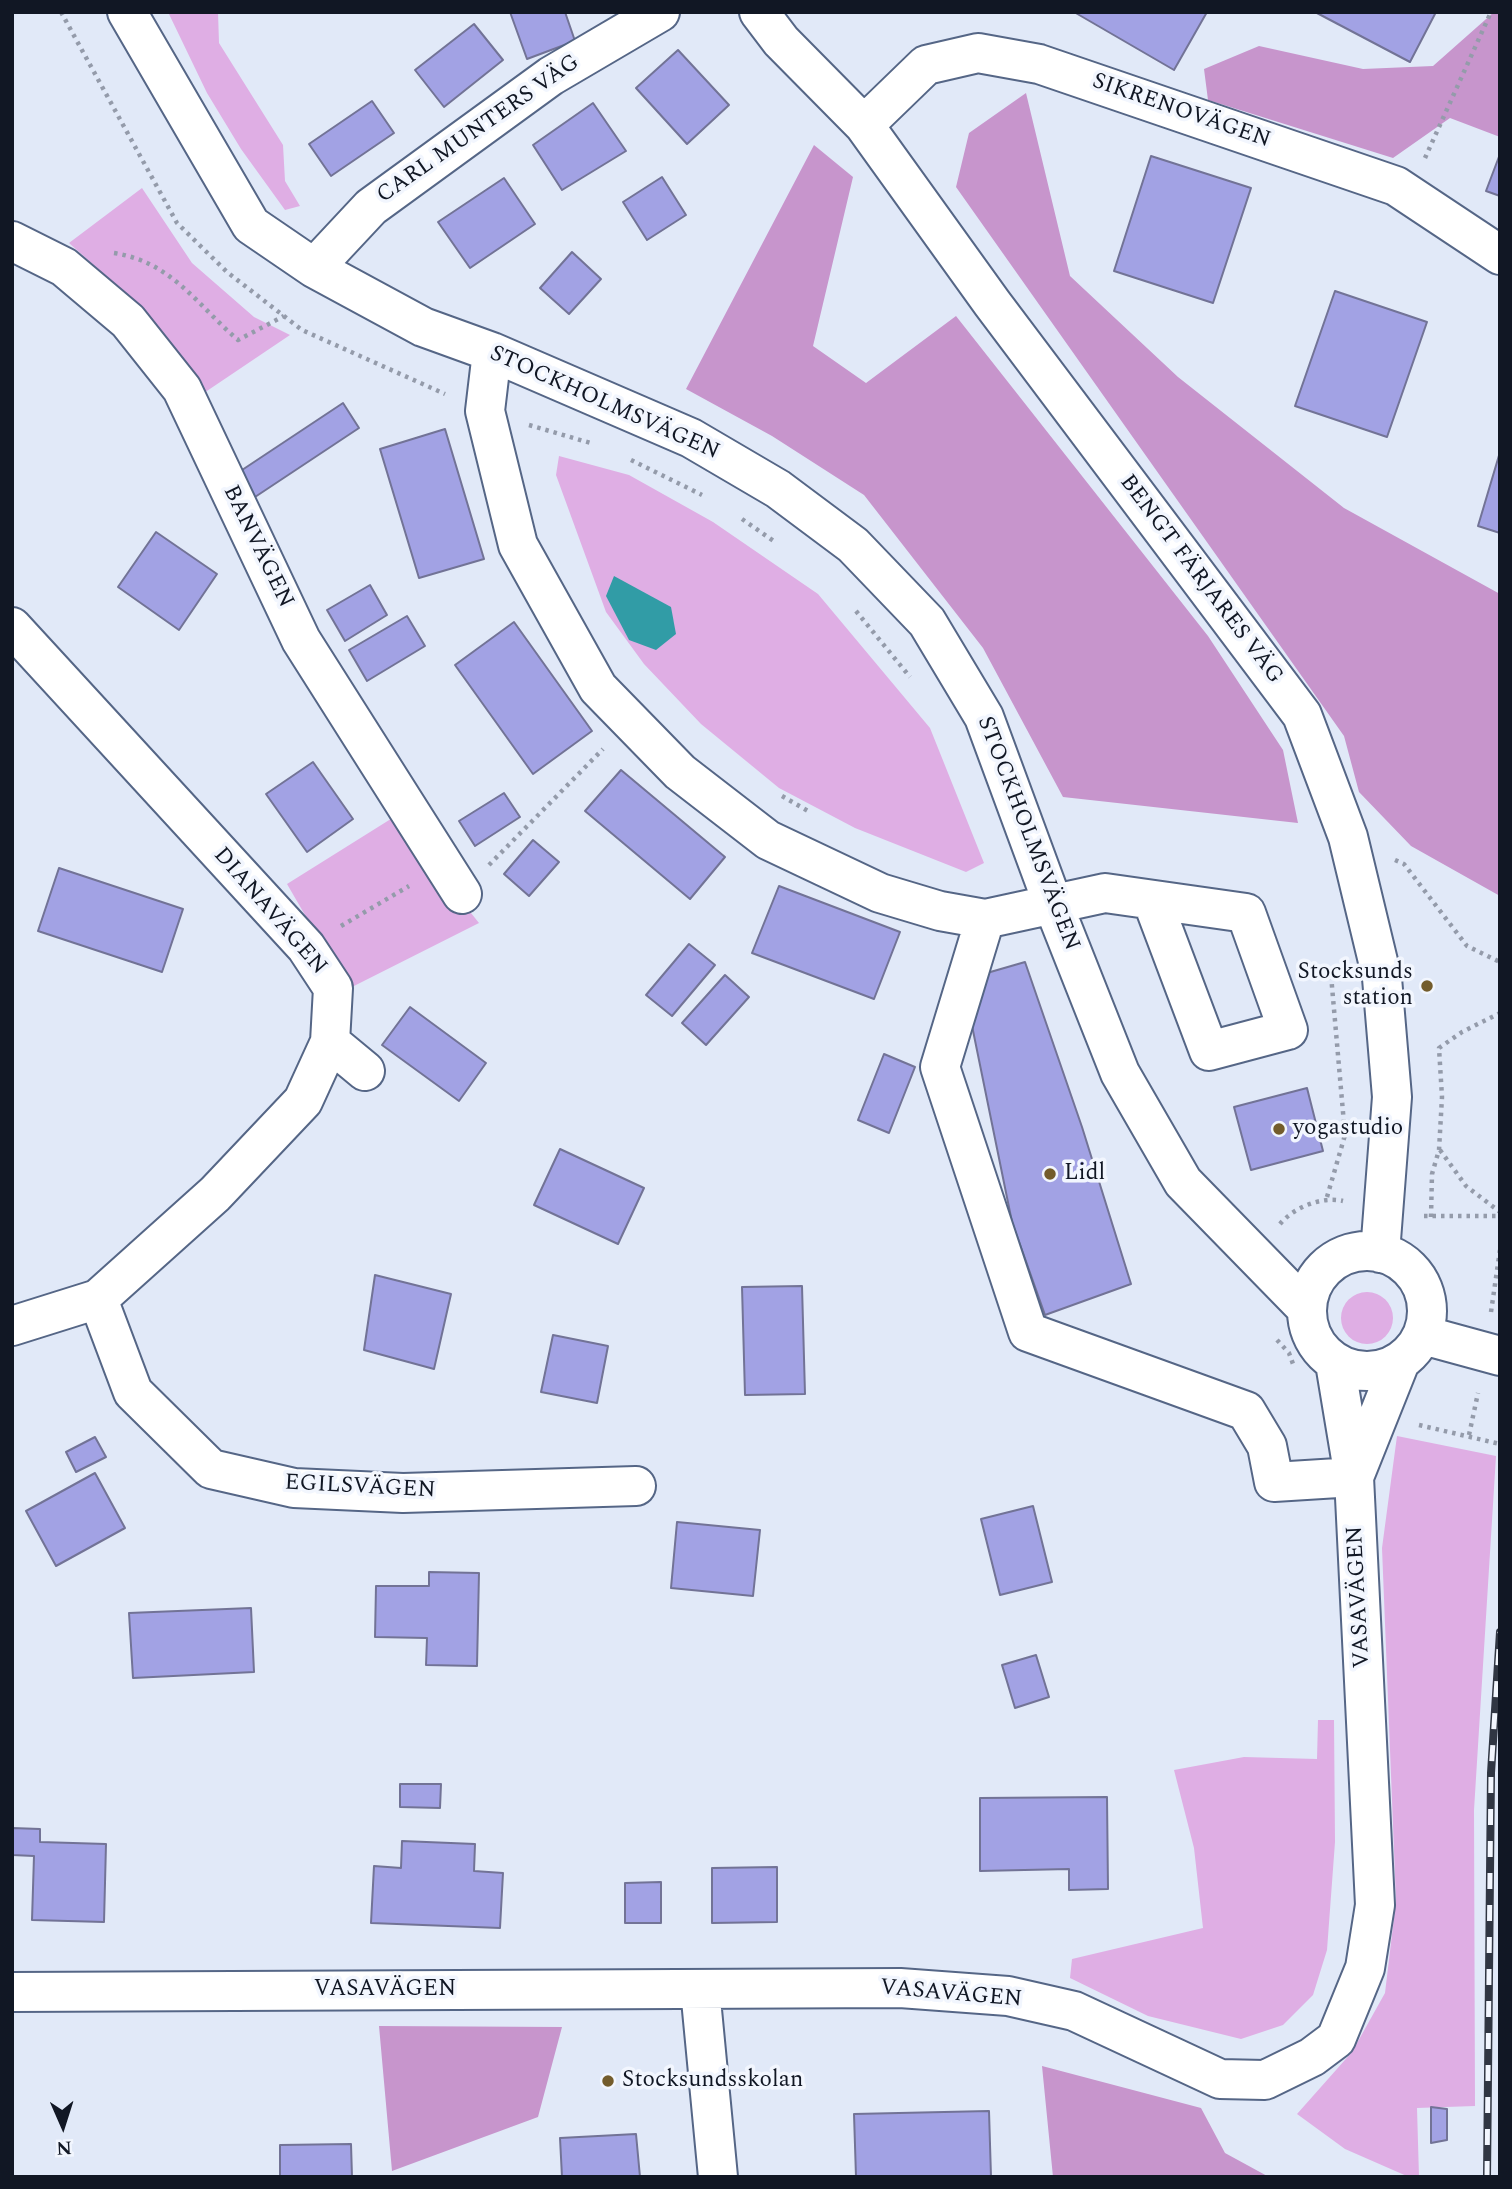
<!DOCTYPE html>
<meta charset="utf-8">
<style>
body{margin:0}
#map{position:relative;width:1512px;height:2189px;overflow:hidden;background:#e1e9f8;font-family:Spectral,serif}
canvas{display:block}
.frame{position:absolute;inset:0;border:14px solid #111724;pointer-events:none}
.north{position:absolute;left:28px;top:2091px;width:70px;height:70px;-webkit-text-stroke:5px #f2f6fe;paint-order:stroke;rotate:177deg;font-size:19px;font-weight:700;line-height:28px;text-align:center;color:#111724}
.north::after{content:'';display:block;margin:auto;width:24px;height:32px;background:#111724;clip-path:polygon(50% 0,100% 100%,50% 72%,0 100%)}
</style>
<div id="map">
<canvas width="1512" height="2189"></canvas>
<div class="frame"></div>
<div class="north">N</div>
</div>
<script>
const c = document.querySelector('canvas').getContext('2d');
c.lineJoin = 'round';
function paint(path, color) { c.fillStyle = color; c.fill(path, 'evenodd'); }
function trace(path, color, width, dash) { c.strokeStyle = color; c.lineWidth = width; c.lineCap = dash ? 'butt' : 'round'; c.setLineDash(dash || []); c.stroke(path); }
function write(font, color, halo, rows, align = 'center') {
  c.font = font + ' Spectral,serif'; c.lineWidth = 7; c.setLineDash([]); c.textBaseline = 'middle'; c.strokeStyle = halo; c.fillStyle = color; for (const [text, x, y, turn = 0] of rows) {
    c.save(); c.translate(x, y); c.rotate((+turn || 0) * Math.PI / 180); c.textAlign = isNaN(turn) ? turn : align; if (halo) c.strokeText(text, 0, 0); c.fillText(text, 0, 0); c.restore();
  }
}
paint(new Path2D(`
 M168,12H218L219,43L283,145L285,181L300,206L285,210L241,149L207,93Z
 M142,188L192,263L254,317L290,335L192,401L142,308L69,243Z
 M559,456L629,475L713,522L818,594L930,728L984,863L966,872L855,828L779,788L701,724L644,664L606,612L556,475Z
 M394,817L479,923L348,989L287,884Z
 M1341 1318a26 26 0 1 1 52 0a26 26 0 1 1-52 0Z
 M1397,1436L1496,1456L1474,1810L1475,2106L1417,2108L1419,2177H1409L1345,2149L1297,2114L1352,2052L1385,1993L1396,1901L1382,1548Z
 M1318,1720H1334L1335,1842L1327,1950L1313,1995L1283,2025L1241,2039L1148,2016L1070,1978L1072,1959L1203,1928L1194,1848L1174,1770L1244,1757L1317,1759Z`), '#dfaee4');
paint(new Path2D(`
 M1494,12H1500V137L1450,118L1393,158L1208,100L1204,69L1259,46L1363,69L1433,66Z
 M1026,93L1070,276L1178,377L1344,508L1500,594V896L1411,846L1359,792L1344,736L956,187L969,133Z
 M814,145L853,177L813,346L866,383L956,316L1208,636L1283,750L1298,823L1063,797L983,648L864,495L772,436L686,389Z
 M379,2026L562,2027L538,2117L392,2171Z
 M1042,2066L1201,2108L1225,2153L1269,2177H1053Z`), '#c795cc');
paint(new Path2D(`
 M614,576L671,607L676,634L656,650L629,640L606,596Z`), '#319ca6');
const building = new Path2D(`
 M510,12H565L575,41L527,59Z
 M1074,12H1207L1174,70Z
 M1315,12H1436L1410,62Z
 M474,24L503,60L444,107L415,70Z
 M678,50L729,105L687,144L636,88Z
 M372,101L394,133L331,176L309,144Z
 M593,103L626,151L562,190L533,145Z
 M1500,154V196L1486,191Z
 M1151,156L1251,188L1213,303L1114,271Z
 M662,177L686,215L647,240L623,202Z
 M504,178L535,224L470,268L438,222Z
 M572,252L601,279L569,314L540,288Z
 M1335,291L1427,322L1387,437L1295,406Z
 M343,403L359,428L252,499L236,474Z
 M445,429L484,559L419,578L380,449Z
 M1500,452V533L1478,526Z
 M156,532L217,574L179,630L118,587Z
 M370,585L387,615L345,641L327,610Z
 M407,616L425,646L367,681L349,650Z
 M514,622L592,731L533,774L455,665Z
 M313,762L353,819L307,852L266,794Z
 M621,770L725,857L690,899L585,811Z
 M504,793L520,817L475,846L459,821Z
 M533,840L559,862L529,896L504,874Z
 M59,868L183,909L162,972L38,931Z
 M779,886L900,932L874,999L752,953Z
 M689,944L715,965L672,1016L646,995Z
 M1025,962L1082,1127L1131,1284L1045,1315L1012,1222L969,1011L980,975Z
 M725,975L749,997L706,1045L682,1023Z
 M410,1007L486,1063L459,1101L382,1045Z
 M884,1054L915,1067L889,1133L858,1120Z
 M1307,1088L1323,1151L1251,1170L1234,1107Z
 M560,1149L644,1188L618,1244L534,1205Z
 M375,1275L451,1294L434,1369L364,1350Z
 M802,1286L805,1394L745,1395L742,1287Z
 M553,1335L608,1346L597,1403L541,1392Z
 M95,1437L106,1457L76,1472L66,1452Z
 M95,1473L125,1528L56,1566L26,1511Z
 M1033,1506L1052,1582L1000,1595L981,1519Z
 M677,1522L760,1530L753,1596L671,1588Z
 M429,1572L479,1573L477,1666L426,1665L427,1638L375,1637L376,1586H429Z
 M251,1608L254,1672L133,1678L129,1613Z
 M1036,1655L1049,1697L1015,1708L1002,1665Z
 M400,1784H441L440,1808L400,1807Z
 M1107,1797L1108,1889L1069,1890V1869L980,1871V1798Z
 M12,1828L40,1829V1842L106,1844L104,1922L32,1920L34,1856L12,1855Z
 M402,1841L475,1844L474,1871L503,1873L500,1928L371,1923L374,1866L401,1868Z
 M777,1867V1922L712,1923V1868Z
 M661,1882V1923H625V1883Z
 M1431,2107L1447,2109V2140L1431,2143Z
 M989,2111L991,2177H856L854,2114Z
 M636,2134L640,2177H562L560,2138Z
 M351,2144L352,2177H280V2145Z`);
paint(building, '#a2a2e4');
trace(building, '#727396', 2);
const minor = new Path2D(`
 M127,12L251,225L314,268L423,327L492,352L691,438L778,489L853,545L927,622L984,717L1053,904L1120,1073L1183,1182L1307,1309
 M759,12L781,41L864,125L992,303L1302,715L1348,837L1382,978L1392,1097L1380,1253
 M864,125L926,65L978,53L1039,64L1396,186L1500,255
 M12,241L64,267L128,321L182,389L301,640L462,894
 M314,268L371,207L551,76L660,12
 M492,352L485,411L518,545L598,688L680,772L768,840L880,893L940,911L985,919L1105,893L1246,913L1288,1030L1209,1051L1152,900
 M12,627L306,947L333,988L330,1042L303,1101L215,1194L98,1299L12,1326
 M985,919L940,1067L1028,1332L1246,1411L1267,1446L1274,1482L1354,1477
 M330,1042L365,1071
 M1307 1311a60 60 0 1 1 120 0a60 60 0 1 1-120 0Z
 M98,1299L133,1392L211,1469L294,1488L403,1493L636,1486
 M1423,1335L1500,1356
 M1354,1477L1400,1362
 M700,1989L718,2177
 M12,1992L900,1988L1008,1996L1074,2011L1220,2079L1265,2080L1312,2057L1336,2039L1365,1968L1375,1905L1354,1477L1335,1363`);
trace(minor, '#556686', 42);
trace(new Path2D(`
 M61,12L177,223L227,272L302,330L445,394
 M1425,158L1491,12
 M114,253C172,262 197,305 238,340L284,316
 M529,425L594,444
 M631,460L702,495
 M742,519L775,542
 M856,611L910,677
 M782,796L808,811
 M1395,860L1404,864L1467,946L1500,962
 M489,865L603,749
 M341,926L409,886
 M1440,1150L1466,1186L1500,1212
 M1327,1197L1345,1135L1331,975
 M1424,1216H1500
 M1431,1217L1432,1174L1439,1150L1442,1097L1439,1048L1462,1032L1500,1013
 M1280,1224C1294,1207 1322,1196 1343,1201
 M1491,1312L1500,1250
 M1277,1340L1289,1353L1293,1364
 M1419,1425L1500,1444
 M1469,1435L1478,1393`), '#949baa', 4.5, [3.5, 5]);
trace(minor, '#fff', 38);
const rail = new Path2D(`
 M1487,2177L1491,1773L1500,1632`);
trace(rail, '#303643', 8);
trace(rail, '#f2f6fe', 5, [16]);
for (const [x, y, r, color] of [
 [1427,986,7,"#735c2c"],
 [1279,1129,7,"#735c2c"],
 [1050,1174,7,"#735c2c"],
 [608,2081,7,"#735c2c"]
]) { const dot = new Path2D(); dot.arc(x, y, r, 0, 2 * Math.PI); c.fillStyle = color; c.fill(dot); trace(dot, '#f2f6fe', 2.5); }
write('23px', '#111724', '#f2f6fe', [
 ["SIKRENOVÄGEN",1181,112,19],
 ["CARL MUNTERS VÄG",479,130,-35],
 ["STOCKHOLMSVÄGEN",604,404,24],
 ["BANVÄGEN",257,547,64],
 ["BENGT FÄRJARES VÄG",1200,580,53],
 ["STOCKHOLMSVÄGEN",1027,834,69],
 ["DIANAVÄGEN",269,912,49],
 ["EGILSVÄGEN",360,1488,3],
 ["VASAVÄGEN",1360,1597,-93],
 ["VASAVÄGEN",385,1990],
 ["VASAVÄGEN",951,1995,5]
]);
write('23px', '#111724', '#f2f6fe', [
 ["Stocksunds",1413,973,"right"],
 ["station",1413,999,"right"],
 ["yogastudio",1293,1129],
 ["Lidl",1064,1174],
 ["Stocksundsskolan",622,2081]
], 'left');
</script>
